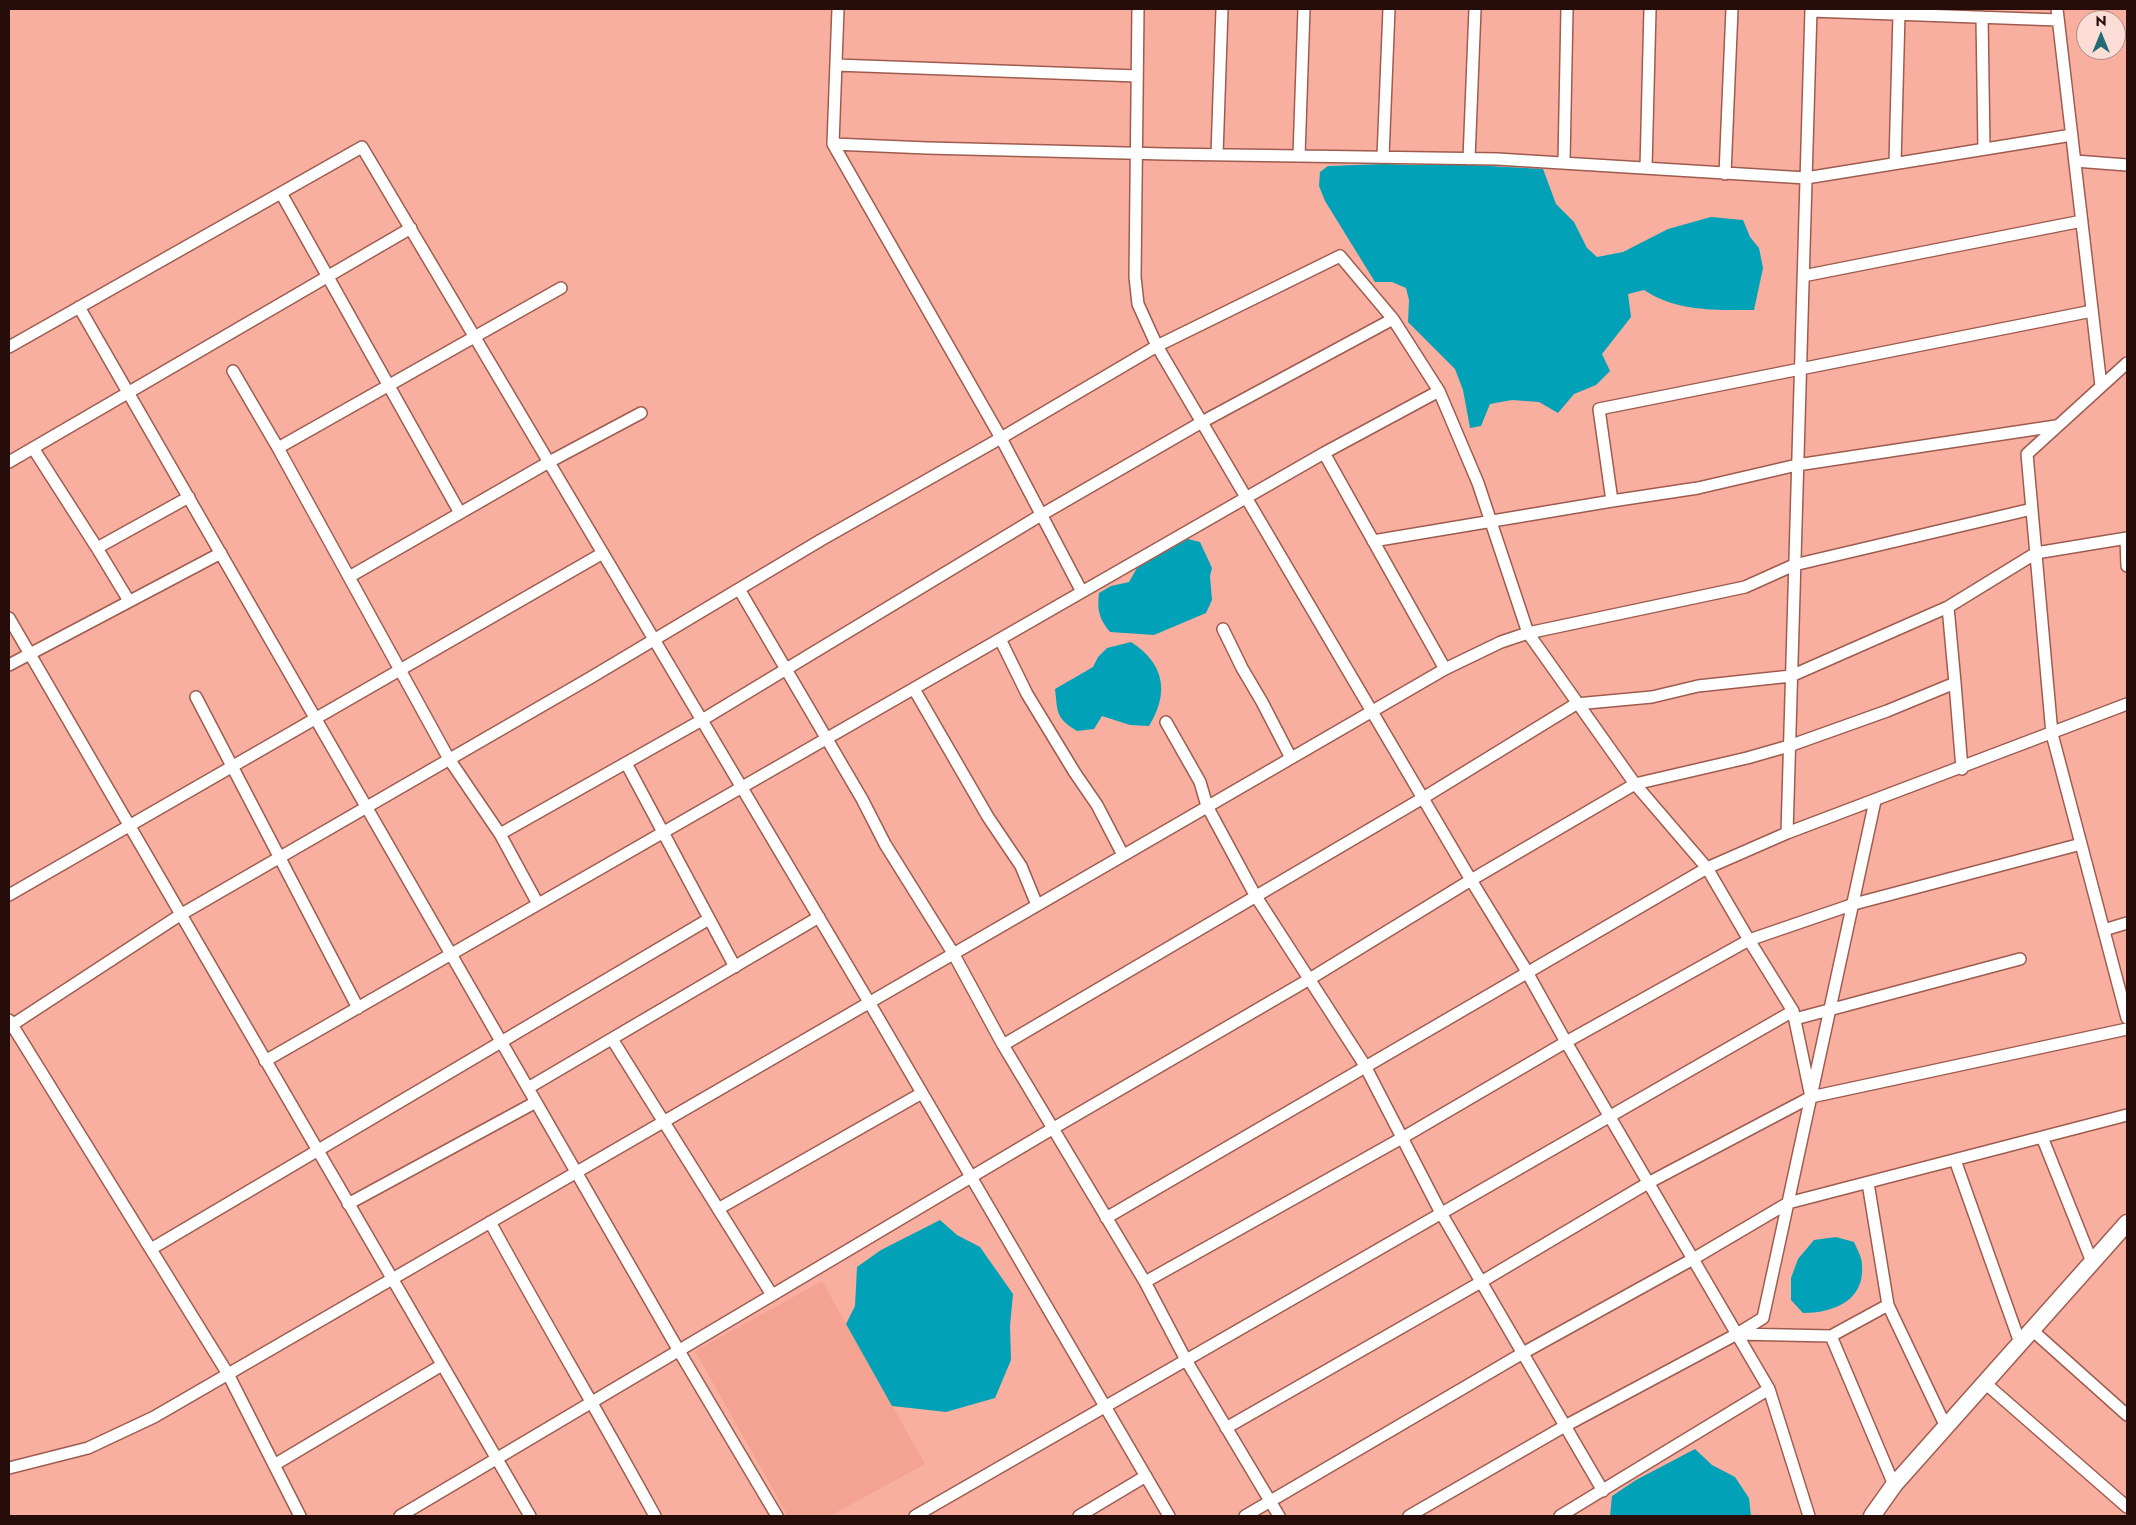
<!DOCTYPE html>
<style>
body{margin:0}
#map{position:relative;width:2136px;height:1525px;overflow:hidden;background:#f9afa0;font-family:Jost,sans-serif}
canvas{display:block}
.frame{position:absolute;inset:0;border:10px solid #270d09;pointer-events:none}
.north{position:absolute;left:2076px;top:10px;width:50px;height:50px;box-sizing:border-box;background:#fcddd6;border:1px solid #a78a84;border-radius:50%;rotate:0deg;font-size:14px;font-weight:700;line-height:20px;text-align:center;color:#270d09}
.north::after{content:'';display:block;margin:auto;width:18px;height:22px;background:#236b77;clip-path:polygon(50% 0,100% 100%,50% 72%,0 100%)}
</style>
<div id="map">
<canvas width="2136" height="1525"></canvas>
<div class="frame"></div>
<div class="north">N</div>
</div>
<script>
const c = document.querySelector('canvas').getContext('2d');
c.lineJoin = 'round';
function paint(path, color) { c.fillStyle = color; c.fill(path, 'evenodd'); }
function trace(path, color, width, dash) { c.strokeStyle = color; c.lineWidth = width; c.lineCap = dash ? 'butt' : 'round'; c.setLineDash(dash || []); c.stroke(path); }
paint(new Path2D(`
 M822,1281L925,1464L830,1516H788L695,1351Z`), '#f4a393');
paint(new Path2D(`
 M1384,164L1411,165L1454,164L1543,169L1556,204L1574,222L1587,248L1597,257L1623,252L1668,229L1711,217L1743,220L1750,237L1759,248L1763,268L1754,310C1716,310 1677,312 1644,290L1628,294L1631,317L1602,354L1610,371L1596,385L1574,394L1558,413L1539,402L1512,400L1490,404L1481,426L1470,428L1463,390L1455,369L1408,322L1409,300L1406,288L1392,282H1375L1325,201L1319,186L1320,172L1328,166Z
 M1188,539L1200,542L1212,568L1210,576L1212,600L1206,613L1154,635L1110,632C1099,619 1097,610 1099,593L1111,586L1129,582L1137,568Z
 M1131,642C1164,663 1170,692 1149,726L1130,725L1102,716L1094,729L1077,731C1055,717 1058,713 1055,689L1093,667L1098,657L1107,648Z
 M940,1220L957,1235L980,1247L1013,1294L1010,1326L1011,1360L995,1398L946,1412L892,1406L846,1324L855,1306L857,1267L881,1250Z
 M1836,1237L1854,1242C1857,1249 1862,1257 1862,1265C1865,1301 1833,1313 1803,1313L1791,1300V1278L1798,1259L1814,1240Z
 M1695,1449L1712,1465L1735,1477L1749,1498L1751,1516H1610L1612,1496L1636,1480Z`), '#01a1b7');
const minor = new Path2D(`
 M838,9L833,144L1001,438L1082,592
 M1138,9L1135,277L1138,304L1157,346L1471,880L1523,965L1566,1042L1769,1389L1809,1516
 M2057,9L2101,386
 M1811,11L2058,20
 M1982,17L1984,149
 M836,65L1137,76
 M833,144L927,148L1165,154L1497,159L1806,178L2072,135
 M1217,155L1222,9
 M1299,156L1304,9
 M1383,157L1389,9
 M1469,159L1475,9
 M2075,161L2127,165
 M1564,162L1567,9
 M1895,163L1899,14
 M1646,168L1650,9
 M1725,174L1732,9
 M281,193L460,513
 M1803,276L2082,221
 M79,307L679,1351L777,1516
 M9,347L362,147L869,1002L1169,1516
 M2127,363L2027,454L2052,734L2127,1018
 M233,371L278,448L449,759L500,834L538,904
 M33,448L97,548L129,601
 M278,448L561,288
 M1324,453L1445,669
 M9,462L411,228
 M1612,501L1599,409L2092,311
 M2126,538L2127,566
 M1373,541L1612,501L1698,488L1797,465L2056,426
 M97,548L189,497
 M349,577L549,462L641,413
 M739,589L862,799L885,844L953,953L1003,1045L1145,1282L1186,1360L1279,1516
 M9,618L530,1516
 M1223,629L1242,668L1262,702L1291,758
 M1000,639L1027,694L1075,773L1097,805L1123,855
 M9,665L221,553
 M1955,683L1962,769
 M914,689L988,817L1021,866L1037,905
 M196,697L358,1008
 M1166,722L1200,782L1207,806L1255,895L1364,1064L1441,1213L1603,1491
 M626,763L735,967
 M1787,833L1811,9
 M500,834L702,720L1041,515L1202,422L1393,319
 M9,895L603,553
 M2104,930L2127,923
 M1795,1019L2020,959
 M9,1020L228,1374L300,1516
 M12,1025L180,915L590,678L821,540L1001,438L1157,346L1340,256L1393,319L1439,391L1478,483L1528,633L1635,784L1707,868L1749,940L1793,1011L1811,1097
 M612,1039L772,1295
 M1003,1045L1423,798L1576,704L1652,697L1698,686L1791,676L1948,607
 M265,1061L1324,453L1439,391
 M528,1088L819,917
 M2042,1137L2092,1262
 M1955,1160L2020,1343
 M1868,1183L1888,1305L1946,1427
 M348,1204L536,1102
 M718,1209L922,1093
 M1106,1218L1707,868L1787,833L2127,704
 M490,1222C544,1321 601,1417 655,1516
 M151,1249L709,919
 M1145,1282L1402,1138L1566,1042L1749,940L1854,904L2081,844
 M2032,1330L2127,1415
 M1737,1334L1831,1336L1888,1305
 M1831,1336L1894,1485
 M1985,1383L2127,1507
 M1226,1428L1481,1282L1648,1183L1811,1097L2127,1029
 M274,1465L442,1365
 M9,1468L88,1448L154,1417L1445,669L1501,642L1528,633L1745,587L1794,565L2032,509
 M400,1516L1052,1129L1308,980L1471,880L1635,784L1747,758L1789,746L1887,711L1955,683L1948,607L2036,553L2127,538
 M915,1516L1793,1011
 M1079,1516L1146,1476
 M1245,1516L1523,1353L1693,1259L1788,1203L2127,1115
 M1409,1516L1565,1426L1737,1334L1763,1318L1875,801
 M1560,1516L1769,1389`);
const highway = new Path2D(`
 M1872,1516L1894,1485L2127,1223`);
trace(minor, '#9e5c4f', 14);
trace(highway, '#9e5c4f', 19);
trace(minor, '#fff', 11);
trace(highway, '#fff', 16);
</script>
